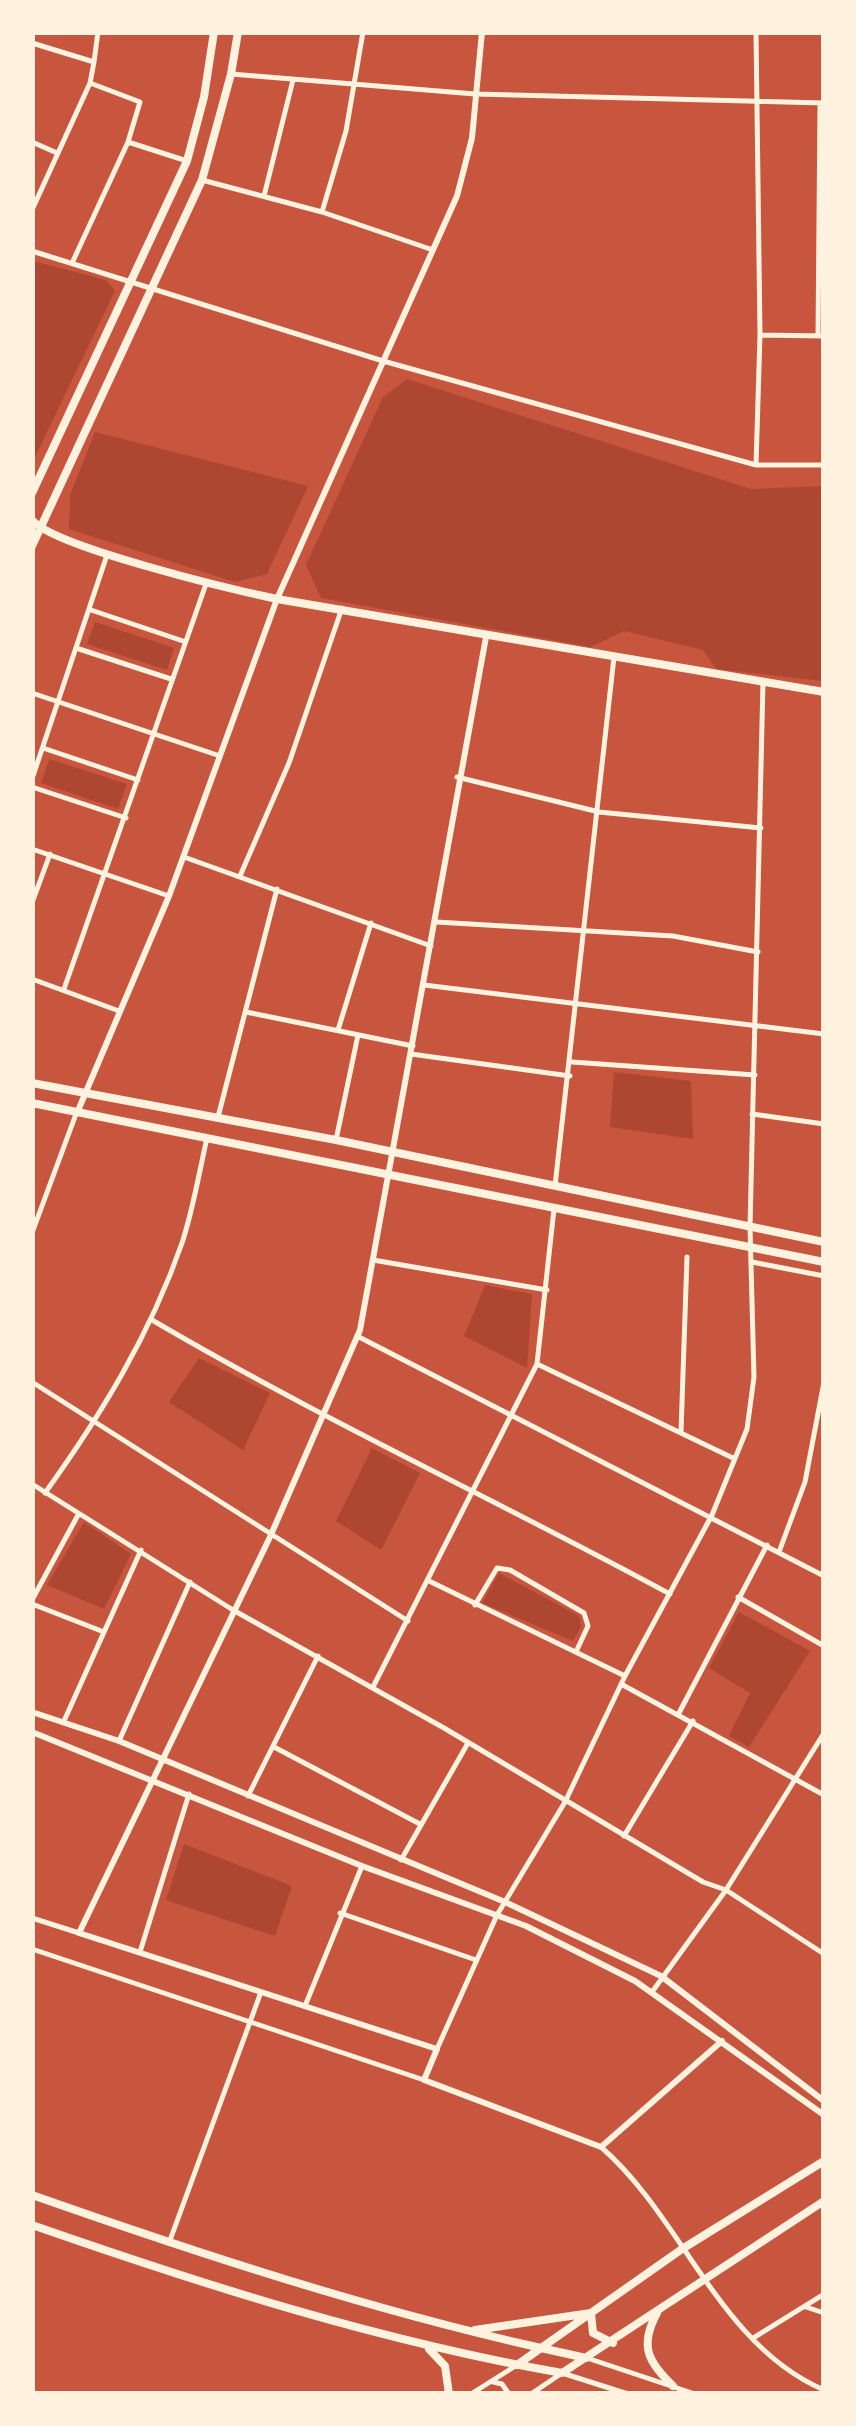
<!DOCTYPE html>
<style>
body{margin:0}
#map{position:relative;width:856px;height:2426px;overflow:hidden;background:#c8553d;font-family:Manrope,sans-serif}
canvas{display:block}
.frame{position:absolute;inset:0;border:35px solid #fff3e0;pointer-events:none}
</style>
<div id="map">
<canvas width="856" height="2426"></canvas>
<div class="frame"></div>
</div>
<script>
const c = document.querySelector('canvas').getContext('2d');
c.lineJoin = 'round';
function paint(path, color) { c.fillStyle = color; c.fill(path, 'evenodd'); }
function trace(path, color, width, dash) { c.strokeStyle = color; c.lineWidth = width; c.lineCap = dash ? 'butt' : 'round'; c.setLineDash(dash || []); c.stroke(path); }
paint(new Path2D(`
 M33,261L106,280L115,291L33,461Z
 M407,379L751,489L823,486V681L716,669L703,650L624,631L591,647L321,598L306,565L383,397Z
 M95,432L308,486L267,574L235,582L69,529L70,495Z
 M95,622L174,648L167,670L87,644Z
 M49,759L127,784L118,809L41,783Z
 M614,1072L691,1081L693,1139L610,1127Z
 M485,1285L532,1294L527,1368L464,1336Z
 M199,1358L270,1393L243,1450L169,1402Z
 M372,1448L420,1473L381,1550L336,1521Z
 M84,1522L131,1554L104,1609L47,1585Z
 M499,1573L579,1616L581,1627L573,1641L482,1603Z
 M739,1612L810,1651L749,1747L729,1736L750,1693L709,1668Z
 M184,1844L292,1886L275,1936L166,1900Z`), '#ae4732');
trace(new Path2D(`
 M32,43L94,62L90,83L32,210
 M94,62L98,32
 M231,74L475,94L824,103
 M32,142L57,153
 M128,142L187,161
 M202,180L322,212L433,250
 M264,196L293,80
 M322,212L346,131L363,32
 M32,251L383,361L756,465H824
 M73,261L128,142L140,102L90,83
 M760,335L824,336
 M818,336L820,104
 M756,465L760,335L756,32
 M91,610L183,641
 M79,649L171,679
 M32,693L220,756
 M43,748L138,780
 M457,777L599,812L761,828
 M32,779L107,555
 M32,787L126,818
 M32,849L169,896
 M184,857L431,946
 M240,876L289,763L342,608
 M32,903L50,854
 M436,922L673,936L758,952
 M32,979L119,1011
 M424,985L824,1034
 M64,989L206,584
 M246,1012L413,1046
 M338,1030L371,923
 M411,1054L570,1076
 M572,1062L755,1075
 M752,1114L824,1124
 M218,1117L277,889
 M336,1140L358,1035
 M555,1186L614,657
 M32,1233L76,1114
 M373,1260L547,1290
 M752,1262L824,1276
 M152,1320C321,1419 498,1501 670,1594
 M357,1336L824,1576
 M537,1364L735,1459
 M32,1382L408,1621
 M681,1432L687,1257
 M32,1484L233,1610L444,1728L703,1882L726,1890L824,1954
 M45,1493C101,1415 150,1335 182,1243C193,1210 199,1173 207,1138
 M779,1552L805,1482L824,1382
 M429,1581L625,1676
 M738,1597L824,1646
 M32,1600L78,1515
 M32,1604L104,1632
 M475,1605L497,1568L510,1570L584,1613L588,1626L576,1652
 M621,1684L824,1795
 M373,1687L537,1364L554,1209
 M679,1713L767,1545
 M64,1721L141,1550
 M119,1741L190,1582
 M274,1747L418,1823
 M248,1796L318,1656
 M624,1836L693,1721
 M401,1860L468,1743
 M340,1913L476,1960
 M32,1918L79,1933
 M32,1949L424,2080
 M140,1952L189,1794
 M652,1992L726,1890L824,1733
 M305,2006L362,1866
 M437,2049L497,1915L565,1802L625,1676L712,1515L747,1429L754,1377L750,1227L763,682
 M601,2147C683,2218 719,2345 824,2390
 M169,2243L261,1992
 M806,2307L824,2313
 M753,2338L824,2294
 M587,2358L695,2394
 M493,2382L502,2384L509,2394
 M471,2394L517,2365
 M531,2394L562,2373L628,2394`), '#fff3e0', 5);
trace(new Path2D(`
 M486,637L360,1330L270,1537L79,1933L437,2049L424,2080L601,2147L722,2041
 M77,1113L169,896L277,599L457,196L472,138L482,32
 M32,1712L119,1741L505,1902L661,1976L824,2101
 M32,1732L362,1866L526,1926L635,1981L824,2115`), '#fff3e0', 6);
trace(new Path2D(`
 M32,493L187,161L204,97L214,32
 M32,520C54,547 234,590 277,599L824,692
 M32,546L202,180L231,74L238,32
 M32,1083L336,1140L824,1242
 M32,1103L824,1262
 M32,2195C200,2254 368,2309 541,2348L682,2249L824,2161
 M32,2225C207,2286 380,2341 562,2373L824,2201
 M657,2313C639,2346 648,2362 673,2386
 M475,2330L591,2313L593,2333L613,2343
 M429,2349L445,2366L449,2394
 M517,2365L541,2348L586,2358`), '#fff3e0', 8);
</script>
